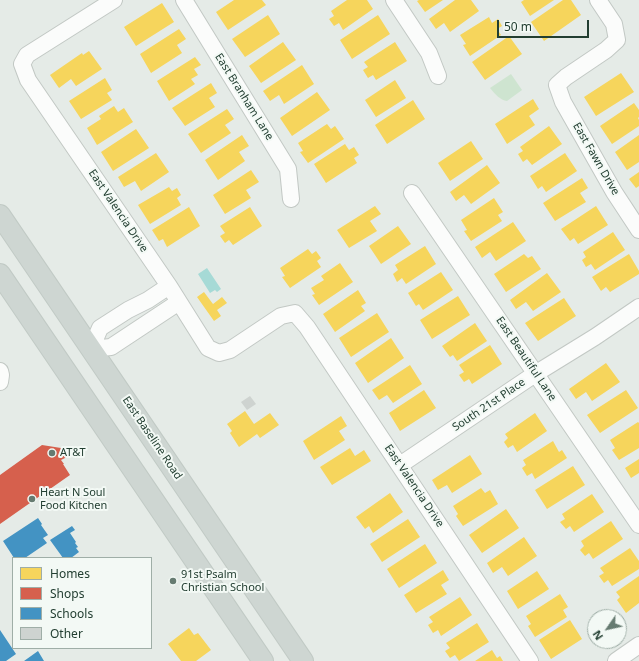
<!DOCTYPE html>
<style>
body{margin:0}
#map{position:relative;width:639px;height:661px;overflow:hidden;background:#e5ebe7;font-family:"Noto Sans",sans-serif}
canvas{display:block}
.legend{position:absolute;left:12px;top:557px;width:140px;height:92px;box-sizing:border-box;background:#f3f9f5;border:1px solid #9faea7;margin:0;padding:5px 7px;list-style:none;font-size:12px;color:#223e31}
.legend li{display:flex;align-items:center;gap:8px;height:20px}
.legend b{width:20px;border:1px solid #9faea7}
.north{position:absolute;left:587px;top:609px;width:40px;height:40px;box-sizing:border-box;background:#f3f9f5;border:1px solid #9faea7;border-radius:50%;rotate:236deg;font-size:11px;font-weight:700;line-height:16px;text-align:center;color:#223e31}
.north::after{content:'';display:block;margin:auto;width:14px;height:18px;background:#667b71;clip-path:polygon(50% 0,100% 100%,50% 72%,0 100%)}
.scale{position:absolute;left:497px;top:20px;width:92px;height:18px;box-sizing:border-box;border:2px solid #223e31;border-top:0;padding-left:5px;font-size:12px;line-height:14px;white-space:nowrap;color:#223e31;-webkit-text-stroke:3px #f3f9f5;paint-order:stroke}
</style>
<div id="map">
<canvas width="639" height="661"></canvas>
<ul class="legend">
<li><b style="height:11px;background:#f6d55c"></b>Homes</li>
<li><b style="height:11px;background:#d6604d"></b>Shops</li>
<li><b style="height:11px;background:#4393c3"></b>Schools</li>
<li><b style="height:11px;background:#ced3d0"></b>Other</li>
</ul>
<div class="north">N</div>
<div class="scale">50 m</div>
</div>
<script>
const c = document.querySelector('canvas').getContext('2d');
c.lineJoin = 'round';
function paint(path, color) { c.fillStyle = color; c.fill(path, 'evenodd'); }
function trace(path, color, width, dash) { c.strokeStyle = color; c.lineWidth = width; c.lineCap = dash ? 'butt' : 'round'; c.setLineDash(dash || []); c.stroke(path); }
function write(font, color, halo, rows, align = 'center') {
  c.font = font + ' "Noto Sans",sans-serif'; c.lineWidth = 4; c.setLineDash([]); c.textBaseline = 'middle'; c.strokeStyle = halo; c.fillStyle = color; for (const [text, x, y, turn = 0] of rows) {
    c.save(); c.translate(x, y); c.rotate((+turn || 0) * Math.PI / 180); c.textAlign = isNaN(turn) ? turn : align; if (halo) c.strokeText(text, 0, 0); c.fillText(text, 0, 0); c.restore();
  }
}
paint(new Path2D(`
 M511,74L522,90L507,101C500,100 495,94 490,88Z`), '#cee4d0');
paint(new Path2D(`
 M207,268L221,289L217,292L215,290L210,293L198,274Z`), '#a6dad6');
paint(new Path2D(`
 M234,0H262L266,5L228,30L216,12Z
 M347,0H367L373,9L343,30L339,23L334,26L329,19L334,16L331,11Z
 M419,0H443L425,12L417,1Z
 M455,0H471L479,11L450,32L444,23L436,29L429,19Z
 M524,0H554L530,16L521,2Z
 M563,0H571L581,15L544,41L531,22Z
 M162,3L174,22L136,46L124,27Z
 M268,15L280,34L245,57L232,39Z
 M378,15L390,34L352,59L340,40Z
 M489,17L492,23L498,19L502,26L497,29L501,35L470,56L463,45L466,44L460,35Z
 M179,29L186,39L177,45L182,53L151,73L140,54Z
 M509,36L522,54L485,80L472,62Z
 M283,42L296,60L261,83L249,66Z
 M395,42L407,61L376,80L373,75L368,78L363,70L368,67L364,62Z
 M89,51L102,69L76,86L71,79L59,88L50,75L82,53L83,55Z
 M195,57L201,65L194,69L198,75L191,79L195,84L169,101L157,81Z
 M302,65L314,84L284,104L279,95L270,101L263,91Z
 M621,73L634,92L596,116L584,97Z
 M105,78L112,90L107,93L112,100L81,119L69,101Z
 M395,80L406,98L376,117L365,100Z
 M211,83L217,93L209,98L215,107L185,126L172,108Z
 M317,92L330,110L292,136L280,118Z
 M533,99L539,109L529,116L535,125L507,144L495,124Z
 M413,100L425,119L387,144L375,125Z
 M634,103L639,110V117L638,118L639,120V126L612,144L600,126Z
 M114,106L118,112L124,108L133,122L97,145L87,128L101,119L99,116Z
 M227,109L234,119L225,125L231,133L201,153L188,134Z
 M327,124L331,129L335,126L344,139L308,163L300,152L303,151L298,143Z
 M549,126L562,144L532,165L527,159L523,162L518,154L523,151L520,147Z
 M136,129L149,148L113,171L101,152Z
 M242,135L249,146L239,152L245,161L218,180L205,160Z
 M639,135V162L627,170L615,152Z
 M471,141L483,159L450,181L438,163Z
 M345,144L349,150L354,147L359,155L354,158L357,163L326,183L314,164Z
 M156,153L169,172L141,191L135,181L124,187L118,177Z
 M565,153L577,171L546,192L542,186L538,189L530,176Z
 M487,165L500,183L471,204L464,195L456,201L450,192Z
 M251,170L259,182L246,190L251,198L225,214L213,195Z
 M639,172V186L636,188L629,179Z
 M582,178L588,188L580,193L586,202L555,221L543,203Z
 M169,187L172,191L177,188L181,195L177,198L181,205L150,224L138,205Z
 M494,198L503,212L498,215L502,221L471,241L464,231L467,230L461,220Z
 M375,206L381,214L370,221L377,231L349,248L337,230Z
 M596,206L608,225L578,244L574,238L570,241L561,229Z
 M189,207L200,226L167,247L163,239L159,241L152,230Z
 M250,207L262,226L233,245L229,240L225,243L220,236L225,233L220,226Z
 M513,222L526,241L496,261L490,252L482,258L475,247Z
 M398,226L411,244L381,264L369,246Z
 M613,232L625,250L595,270L591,264L586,267L582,260L586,257L583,252Z
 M425,246L436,264L406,284L402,278L397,282L393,274L398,270L395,265Z
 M308,249L312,254L316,251L321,258L317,261L321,267L290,288L282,277L285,276L280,268Z
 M524,254L528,258L532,256L541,269L506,292L494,274Z
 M629,254L639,271V274L610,292L606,287L601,291L592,277Z
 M340,263L353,282L319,305L312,295L315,294L311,288L324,280L321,276Z
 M441,272L453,290L423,310L419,304L416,306L408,293Z
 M547,273L561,292L533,311L526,302L516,309L510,300Z
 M358,290L366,303L361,306L365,311L335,332L323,314Z
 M204,292L213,304L222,297L227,303L217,310L221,316L214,321L197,297Z
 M458,296L470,315L432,339L420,320Z
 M564,298L576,316L538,341L525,323Z
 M377,313L389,332L351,357L339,338Z
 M475,323L487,341L457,361L453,355L450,357L442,346Z
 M391,338L404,358L368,383L355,363Z
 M490,345L502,364L472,384L469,379L464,382L459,375L464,372L459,365Z
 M606,363L620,382L592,401L586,392L576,399L569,389Z
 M410,365L422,384L393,403L387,395L379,400L372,390Z
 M424,390L436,408L400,431L389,413Z
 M626,390L638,408L600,433L587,415Z
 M245,411L254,424L270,413L279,425L260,438L257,434L239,447L230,433L232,431L227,424Z
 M535,413L547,431L517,452L513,445L508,448L504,442L508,438L505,434Z
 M341,416L347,426L339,431L345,440L314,460L303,441Z
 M638,422L639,423V448L619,460L612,450L615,448L610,440Z
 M553,441L559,452L562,450L567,458L535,479L532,473L527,476L522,468L526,465L523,460Z
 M350,448L355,456L364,450L371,461L332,485L320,467Z
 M470,455L482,474L452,493L447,485L438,490L432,480Z
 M639,459V473L631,478L625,468Z
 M573,466L585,485L547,509L535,490Z
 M481,488L485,493L490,490L498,504L463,526L456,516L458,514L453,506Z
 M390,493L403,512L373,533L369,526L365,529L356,517Z
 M592,494L604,512L574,532L570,526L566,529L560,522L565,519L562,514Z
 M506,509L519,528L482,553L469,535Z
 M408,519L420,537L382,562L370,544Z
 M611,521L623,539L593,559L589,553L585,556L580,550L584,546L581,541Z
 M524,537L537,556L508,576L502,567L493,573L487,563Z
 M425,544L437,563L399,588L387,569Z
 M630,548L639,561V569L612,586L608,580L604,583L599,576L604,573L600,568Z
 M443,570L449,580L441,585L447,594L416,613L404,595Z
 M537,571L549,589L518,609L507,591Z
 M639,576V603L626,613L617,600L620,597L616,592Z
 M560,594L568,607L563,610L567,617L535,637L528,626L531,624L526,616Z
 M460,597L472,615L441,636L438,630L433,633L428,625L433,622L429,617Z
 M570,620L582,639L551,659L539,640Z
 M477,623L489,642L459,661L455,655L450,658L445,651L450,648L446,643Z
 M189,628L194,635L198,633L211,650L196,661H181L168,644Z
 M492,650L497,658L500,656L503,661H475Z`), '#f6d55c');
paint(new Path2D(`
 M42,445L61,448L67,457L61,460L64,464H63L70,475L0,524V475Z`), '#d6604d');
paint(new Path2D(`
 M38,518L42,524L41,525L48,535L43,538L47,543L25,558H14L3,541Z
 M72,526L75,530L70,533L76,542L75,543L78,547L76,548L79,552L71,558H63L50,540Z
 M0,630L16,654L6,661H0Z
 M38,651L44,661H24Z`), '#4393c3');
paint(new Path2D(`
 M250,396L256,404L247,410L241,402Z`), '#ced3d0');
const minor = new Path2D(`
 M114,0L27,55L22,64L28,80L169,286L208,348L219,353L230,350L281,316L295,313L307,327L530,661
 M184,0L288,169L291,199
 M394,0L429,53L438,76
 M598,0L614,24L617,40L606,50L566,77L557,85L563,102L614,192L639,230
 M412,193L639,525
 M169,286L148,300L128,310L100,328L91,349L111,347L179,302
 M0,371L1,375L0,382
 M400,465L535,374L595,337L639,307
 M616,661L639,645`);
const major = new Path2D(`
 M0,215L303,661
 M0,274L263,661`);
trace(minor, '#c2c8c4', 18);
trace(major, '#c1cac5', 22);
trace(minor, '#fbfcfb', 16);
trace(major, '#ced6d2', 20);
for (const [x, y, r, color] of [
 [52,453,4,"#667b71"],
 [32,499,4,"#667b71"],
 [173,581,4,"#667b71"]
]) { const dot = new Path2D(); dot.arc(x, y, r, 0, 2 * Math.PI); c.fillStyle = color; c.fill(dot); trace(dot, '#f3f9f5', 1.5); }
write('11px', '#223e31', '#f3f9f5', [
 ["East Branham Lane",244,97,58],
 ["East Fawn Drive",596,159,60],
 ["East Valencia Drive",118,211,56],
 ["East Beautiful Lane",526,359,56],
 ["South 21st Place",489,405,-34],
 ["East Baseline Road",152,438,56],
 ["East Valencia Drive",414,486,56]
]);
write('11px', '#223e31', '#f3f9f5', [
 ["AT&T",60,453],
 ["Heart N Soul",40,493],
 ["Food Kitchen",40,506],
 ["91st Psalm",181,575],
 ["Christian School",181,588]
], 'left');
</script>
